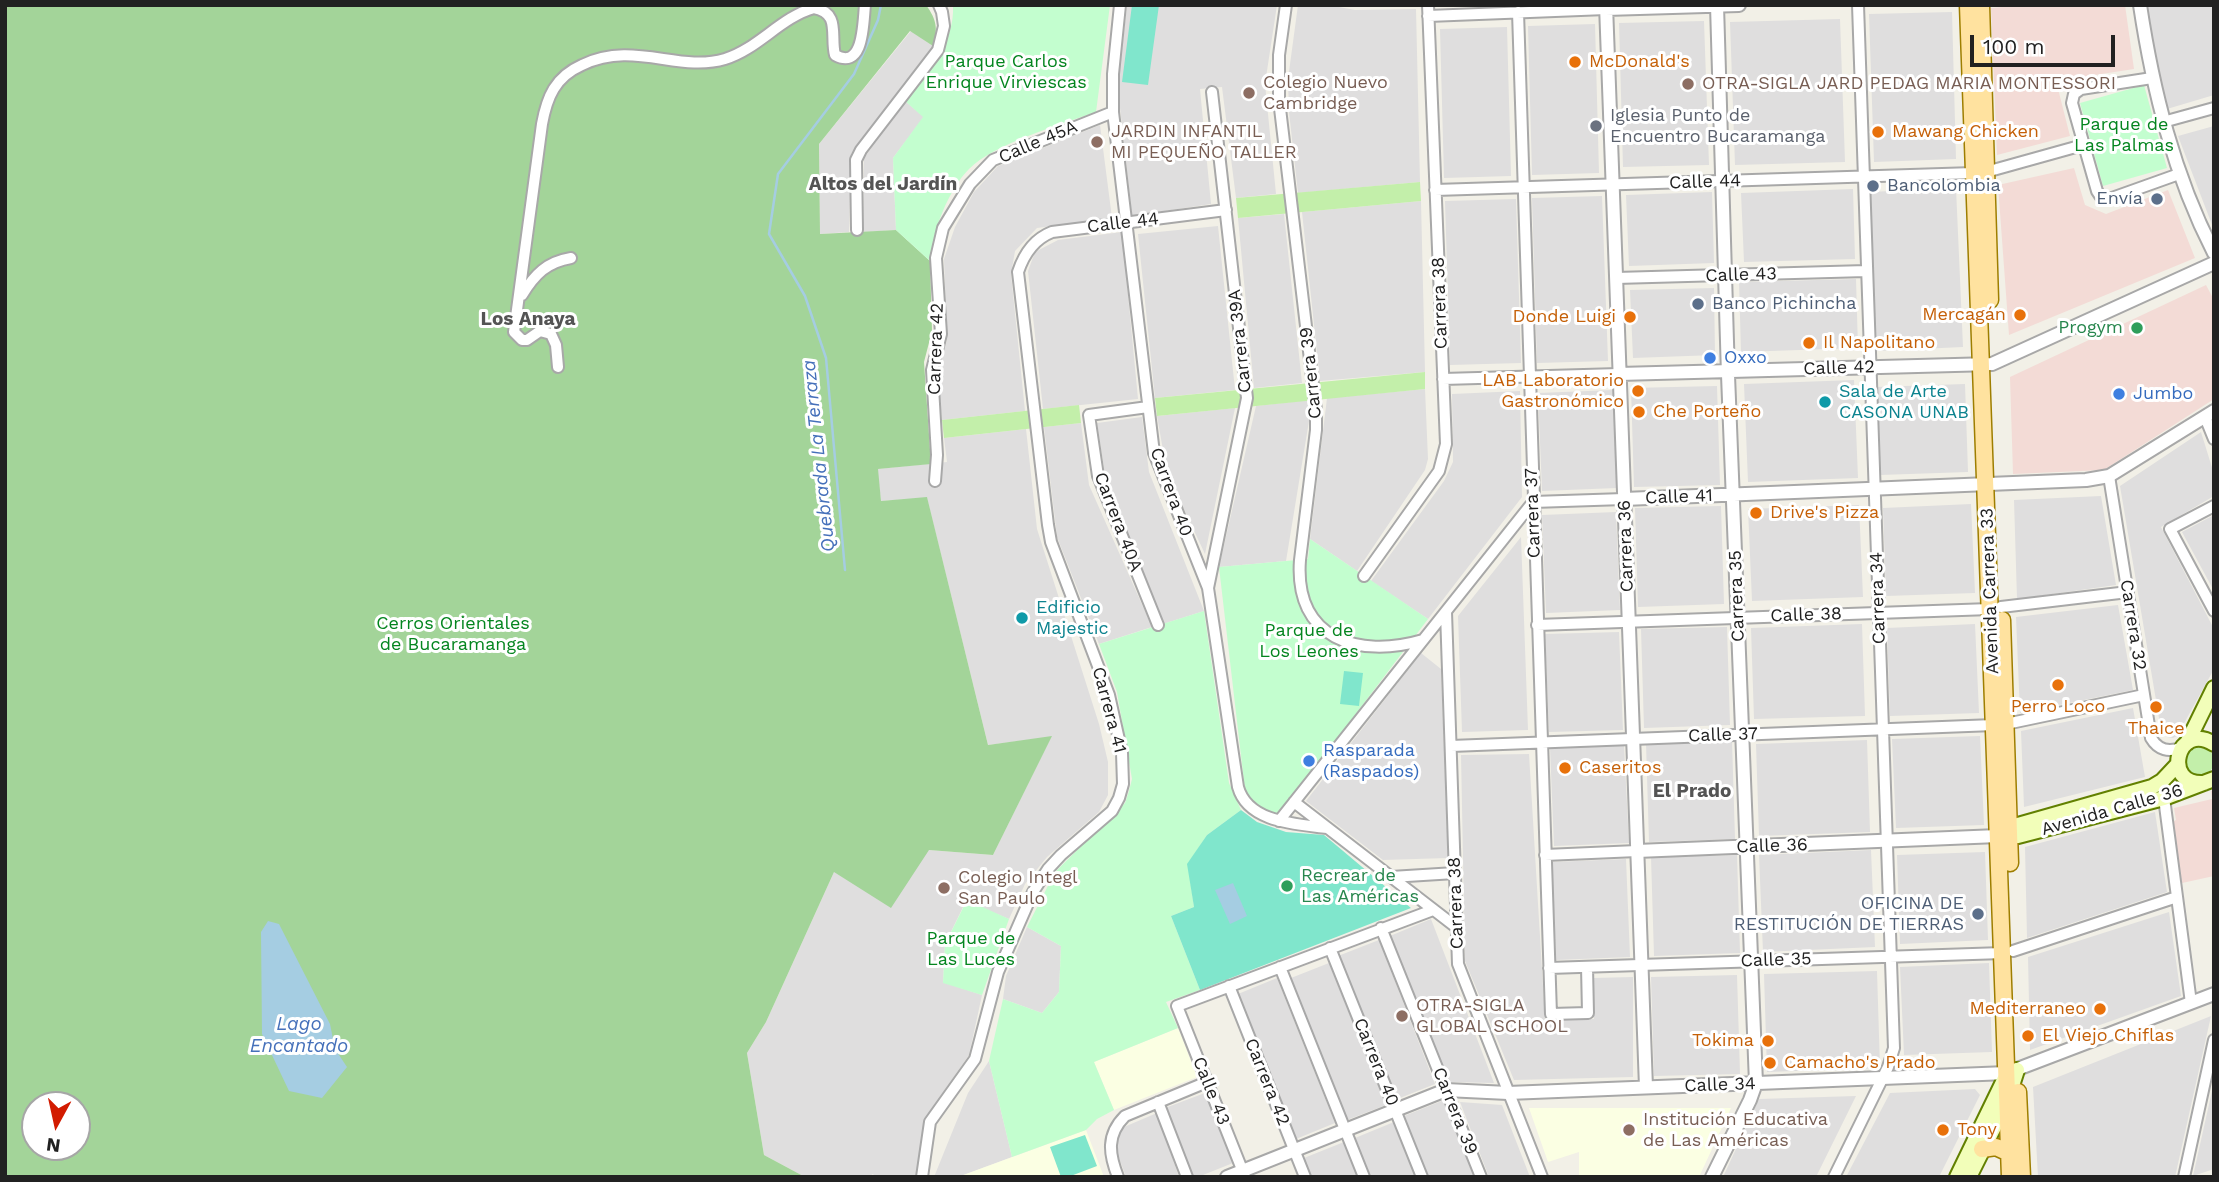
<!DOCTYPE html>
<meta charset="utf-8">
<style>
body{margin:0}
#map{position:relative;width:2219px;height:1182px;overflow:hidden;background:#f2f0e7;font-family:"Work Sans",sans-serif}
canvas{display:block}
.frame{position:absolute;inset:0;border:7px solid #212121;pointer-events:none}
.north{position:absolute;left:21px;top:1091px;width:70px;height:70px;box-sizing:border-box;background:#fff;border:2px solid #a6a6a6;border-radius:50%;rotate:188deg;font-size:19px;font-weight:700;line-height:28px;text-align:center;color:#212121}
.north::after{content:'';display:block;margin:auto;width:24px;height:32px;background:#d21b00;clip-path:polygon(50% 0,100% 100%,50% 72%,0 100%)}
.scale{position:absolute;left:1970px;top:35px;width:145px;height:32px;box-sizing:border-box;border:4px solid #212121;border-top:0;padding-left:9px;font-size:21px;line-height:24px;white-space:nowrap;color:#212121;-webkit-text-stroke:5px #fff;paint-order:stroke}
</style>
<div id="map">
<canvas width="2219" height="1182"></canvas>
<div class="frame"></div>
<div class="north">N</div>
<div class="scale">100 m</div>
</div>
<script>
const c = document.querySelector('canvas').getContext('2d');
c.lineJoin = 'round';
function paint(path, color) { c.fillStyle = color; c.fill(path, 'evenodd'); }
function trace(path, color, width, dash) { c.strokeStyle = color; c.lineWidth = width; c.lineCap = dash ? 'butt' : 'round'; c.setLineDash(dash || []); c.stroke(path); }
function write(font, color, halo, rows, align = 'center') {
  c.font = font + ' "Work Sans",sans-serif'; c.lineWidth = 6; c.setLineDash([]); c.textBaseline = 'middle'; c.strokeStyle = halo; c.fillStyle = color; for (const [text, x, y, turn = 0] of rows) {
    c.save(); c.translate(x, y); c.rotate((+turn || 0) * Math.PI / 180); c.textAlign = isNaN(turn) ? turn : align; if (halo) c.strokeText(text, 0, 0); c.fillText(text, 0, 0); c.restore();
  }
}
paint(new Path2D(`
 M1127,5H1277L1265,84L1276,194L1236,198L1222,87L1200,89L1211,204L1132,216L1120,108L1119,76Z
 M1298,5H1328L1355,10L1416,9L1420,182L1298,193L1289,112L1288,79Z
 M2147,5H2214V95L2167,109L2154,52Z
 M1952,12L1956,159L1874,162L1869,14Z
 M1840,19L1845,162L1735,165L1730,22Z
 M1704,21L1709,165L1623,167L1619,23Z
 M1595,24L1599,173L1532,175L1528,26Z
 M1507,27L1511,176L1444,178L1440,29Z
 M911,31L933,46L851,154L849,232L820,234L819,144Z
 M905,101L924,117L893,158L896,230L863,232L864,158Z
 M1100,125L1112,218L1037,228L1015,251L1011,274L1025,411L942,420L937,371L947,340L944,259L955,227L974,192L998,166Z
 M2214,126V230L2178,136Z
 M1956,188L1963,347L1876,351L1869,192Z
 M1853,189L1855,259L1744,262L1741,193Z
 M1712,192L1714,263L1629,266L1626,195Z
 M1602,196L1608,361L1537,363L1532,198Z
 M1516,199L1521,363L1450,365L1445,201Z
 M1421,201L1425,372L1320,381L1302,212Z
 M1284,214L1302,383L1254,388L1238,218Z
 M1218,226L1235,390L1155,398L1138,234Z
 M1122,232L1138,399L1043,409L1028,271L1035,252L1058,240Z
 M1856,279L1858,348L1741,352L1739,282Z
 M1714,288L1715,355L1633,358L1630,290Z
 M1854,380L1858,478L1748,482L1744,384Z
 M1965,384L1968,472L1880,475L1876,387Z
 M1717,386L1720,485L1634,487L1631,388Z
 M1425,389L1428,459L1425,470L1357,571L1310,539L1327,398Z
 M1613,390L1617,488L1542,491L1538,393Z
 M1520,391L1522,497L1428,619L1371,581L1444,481L1453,462L1452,394Z
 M1308,400L1309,421L1286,561L1219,567L1256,406Z
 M1235,408L1205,554L1167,473L1157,416Z
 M1142,417L1149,472L1204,611L1163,624L1105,475L1097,423Z
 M1081,423L1089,485L1152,627L1099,644L1057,537L1044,427Z
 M1026,429L1037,529L1099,724L1108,762V795L1099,812L1047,857L1025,884L1009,919L966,901L945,944L943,982L982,995L969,1055L925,1119L917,1177H875L873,1174L868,1177H805L764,1155L747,1053L766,1022L834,872L929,850L993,855L1051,737L988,745L927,498L881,501L877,469L947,462L944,438Z
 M2201,432L2214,474V496L2161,527L2214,629V669L2177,736L2173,738L2167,737L2161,730L2120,486Z
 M2101,496L2116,585L2017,599L2014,500Z
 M1971,504L1975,593L1886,596L1883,508Z
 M1859,505L1863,597L1752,601L1748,509Z
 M1721,506L1724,604L1638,607L1635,508Z
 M1616,512L1620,610L1546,613L1542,515Z
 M2214,515V591L2182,532Z
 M1521,537L1528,730L1462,732L1458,616Z
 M2118,605L2133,690L2020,713L2016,617Z
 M1862,624L1865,716L1754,719L1751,628Z
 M1975,624L1979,713L1890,716L1887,628Z
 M1727,627L1730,725L1644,728L1641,629Z
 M1619,632L1623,730L1549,732L1545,634Z
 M1421,653L1441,669L1448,858L1383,860L1306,801Z
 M2133,708L2145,777L2024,807L2021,731Z
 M1980,736L1984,825L1896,828L1892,739Z
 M1732,740L1735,839L1649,842L1646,743Z
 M1867,740L1870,832L1759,836L1756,744Z
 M1624,745L1629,843L1554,846L1550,748Z
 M1529,754L1545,1020L1594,1019L1593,978L1633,977V1077L1514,1080L1465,961L1461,755Z
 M2155,812L2167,892L2027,938L2025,847Z
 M1871,850L1875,947L1763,952L1759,855Z
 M1985,852L1988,940L1900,944L1897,855Z
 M1737,855L1740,953L1654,956L1651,857Z
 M1626,859L1630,957L1556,960L1552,862Z
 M2169,912L2181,996L2030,1050L2028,957Z
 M1431,919L1494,1083L1449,1082L1390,936Z
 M1027,927L1061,946L1059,992L1042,1013L1003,999L1006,976Z
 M1379,940L1435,1084L1395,1100L1338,956Z
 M1329,963L1386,1105L1347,1120L1291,978Z
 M1989,963L1992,1052L1904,1055L1900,967Z
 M1877,971L1880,1068L1767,1072L1764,974Z
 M1737,975L1740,1074L1654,1076L1651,977Z
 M1277,978L1335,1123L1296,1139L1238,994Z
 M2211,1016L2175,1177H2038L2033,1087Z
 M989,1061L1012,1157L958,1177H934L968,1093Z
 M2214,1082V1169L2193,1176Z
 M1975,1089L1980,1095L1939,1177H1846L1890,1093Z
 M1205,1093L1233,1163L1198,1177H1192L1165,1108Z
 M1856,1096L1816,1177H1723L1759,1099Z
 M1444,1100L1474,1177H1429L1404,1116Z
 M1460,1102L1502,1105L1530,1177H1489Z
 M1157,1113L1179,1177H1126L1115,1147L1117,1136L1124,1127Z
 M1394,1122L1416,1177H1371L1355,1138Z
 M1344,1142L1358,1177H1312L1304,1158Z`), '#dfdede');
paint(new Path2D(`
 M2024,5H2125L2134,69L2056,81L2070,136L1997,155L1991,8Z
 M2074,168L2085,205L2106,214L2168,190L2195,258L2009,335L1998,185Z
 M2206,285L2214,300V399L2104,470L2013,474L2010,377Z
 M2214,790V876L2182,883L2172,822L2176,820L2174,808L2212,799L2211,791Z`), '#f3dbd6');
paint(new Path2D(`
 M1178,1028L1197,1077L1114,1110L1094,1062Z
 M1529,1108H1731L1699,1177H1579V1152L1548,1162Z
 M1086,1130L1104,1177H958Z`), '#fbffe3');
paint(new Path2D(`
 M1420,182L1421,201L1238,218L1236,198Z
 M1425,372V389L1157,416L1155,398Z
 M1079,405L1081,423L944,438L942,420Z
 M2184 761a15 15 0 1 1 30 0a15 15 0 1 1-30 0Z`), '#c3efaa');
paint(new Path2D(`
 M5,5H926C937,20 938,29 933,46L910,31L819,144L820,234L896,230L930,261L932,331L924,362L931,464L878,469L881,501L927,497L988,745L1052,736L993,855L929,850L891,908L834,872L766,1022L747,1053L764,1155L805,1177H5ZM35,1105H77V1147H35Z`), '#a3d499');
paint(new Path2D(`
 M953,5H1110L1096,112C1060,125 995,143 969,169C948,190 932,233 930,261L896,230L893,158L923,117L905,101C927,71 955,44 953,5Z
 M2144,85L2167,168L2103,186L2080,103Z
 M1310,539L1428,619L1278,816C1262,809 1252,805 1245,790L1219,567L1308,559Z
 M1204,611L1229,783L1241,810L1207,835L1188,864L1194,907L1171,916L1200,990L1166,1002L1178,1028L1094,1062L1114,1110L1097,1119L1086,1130L1012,1157L989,1061L1003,999L1042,1013L1059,992L1061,946L1027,927L1055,872L1125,803L1129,791L1132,779L1117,692L1099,644Z
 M967,900L1009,919L982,995L943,983L945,944Z`), '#c3fecf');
paint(new Path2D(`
 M1132,5H1159L1148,85L1122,82Z
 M1344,671L1363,673L1359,706L1340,704Z
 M1241,810L1257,822L1286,832L1324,835L1411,908L1200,990L1171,916L1194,907L1187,864L1207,835Z
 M1085,1135L1097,1166L1068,1177H1061L1050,1147Z`), '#80e6cc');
paint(new Path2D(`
 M1233,883L1247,916L1230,924L1215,890Z
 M268,921L279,924L330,1024L335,1049L347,1067L322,1098L289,1091L262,1034L261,932Z`), '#a5cde2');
trace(new Path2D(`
 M845,570L826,358L805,296L769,234L778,174L854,74L878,20L881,5`), '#a5cde2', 2.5);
const minor = new Path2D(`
 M1120,5L1113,74V112L1154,453L1208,588L1238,787C1248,823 1297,824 1327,828
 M1286,5L1279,55V100L1316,410V430L1300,560C1294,639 1358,659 1423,640
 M1518,12L1551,1014L1588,1013L1587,967
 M1428,16L1606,9
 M2152,78L2081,89L2074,94L2072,103L2097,191L2101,197L2109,199L2179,174
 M2163,122L2214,108
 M1986,172L2083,145
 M1435,190L1974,173
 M857,230L856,160L861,150L938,50L944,26L942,12L939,5
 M1616,278L1866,271
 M522,295C535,274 547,262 571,258
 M558,367L556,345L551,334L540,331L527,340H522L514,332L542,124C547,97 555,77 582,65C634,40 678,73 725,59C758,49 781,17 814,8C841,13 830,36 835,55C864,71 863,23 865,5
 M1443,379L1619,374
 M1148,407L1089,415L1098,476L1158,625
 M2205,417L2214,439
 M2109,476L2151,738C2158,750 2169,753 2182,747
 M935,481L937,455L932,370L941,334L936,258L943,228L970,184L993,160L1113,112
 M2214,506L2170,529L2214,611
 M1364,576L1439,471L1446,444L1428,5
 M1208,588L1247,398L1212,92
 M2001,607L2128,592
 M1446,612L1458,964L1542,1177
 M1537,625L1990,609
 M2006,724L2144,695
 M1451,746L1994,725
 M2164,798L2191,1003
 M1294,802L1456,927
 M1279,821L1533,502L1624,499
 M1545,855L1637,851
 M1391,877L1455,873
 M1381,928L1481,1177
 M1330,948L1422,1177
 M2013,951L2177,897
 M1280,967L1364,1177
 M1549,968L2003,953
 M1229,986L1305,1177
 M1158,1102L1187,1177
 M922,1177L930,1122L975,1059L998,972L1033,892L1048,869L1061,855L1112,811L1119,798L1123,784L1122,753L1109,695L1051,542L1048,525L1018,272C1024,254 1034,239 1052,232L1226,210
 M1118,1177C1109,1154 1106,1135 1125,1116L1207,1082
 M1245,1177L1177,1006L1433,910
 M1834,1177L1888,1067L1894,1048L1858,5
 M2184,1177L2214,1040`);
const tertiary = new Path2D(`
 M1606,5L1646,1087
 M2140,5C2153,91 2174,175 2214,253
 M1606,9L1739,5
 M1619,374L1992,364L2214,263
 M1624,499L2086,480L2109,476L2214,411
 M1637,851L1998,836
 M1227,1177L1446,1090L1508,1093L2007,1073L2214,994
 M1712,1177L1750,1100L1756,1083L1728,375L1717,5`);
const secondary = new Path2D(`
 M2187,743L2214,688
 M2204,783C2161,786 2177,720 2214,744
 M2009,834L2018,825L2152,787L2162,781L2178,764
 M2000,835L2009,834L2018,836L2164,798L2214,779
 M1957,1177L2005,1078
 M1969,1177L2007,1101L2017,1070`);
const primary = new Path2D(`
 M1968,5L2010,1177
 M1981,5L1990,300
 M2002,620L2010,863
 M2018,1092L2022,1177
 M1982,1149L1996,1147L2009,1153`);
trace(minor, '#a8a8a8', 14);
trace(tertiary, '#a8a8a8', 16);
trace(secondary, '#628000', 18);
trace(primary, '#9e7e00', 19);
trace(minor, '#fff', 10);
trace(tertiary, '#fff', 12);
trace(secondary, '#f2feb9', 14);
trace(primary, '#ffe29f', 16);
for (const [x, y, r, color] of [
 [1575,62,7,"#e8710a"],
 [1688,84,7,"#8d6e63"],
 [1249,93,7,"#8d6e63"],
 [1596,126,7,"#6b7280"],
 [1878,132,7,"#e8710a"],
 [1097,142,7,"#8d6e63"],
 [1873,186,7,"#5c6f8a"],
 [2157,199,7,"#5c6f8a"],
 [1698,304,7,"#5c6f8a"],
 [2020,315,7,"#e8710a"],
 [1630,317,7,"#e8710a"],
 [2137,328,7,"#2e9e5b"],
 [1809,343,7,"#e8710a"],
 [1710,358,7,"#3f7fe0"],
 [1638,391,7,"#e8710a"],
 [2119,394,7,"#3f7fe0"],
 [1825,402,7,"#0f9aa8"],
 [1639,412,7,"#e8710a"],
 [1756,513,7,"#e8710a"],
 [1022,618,7,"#0f9aa8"],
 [2058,685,7,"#e8710a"],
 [2156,707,7,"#e8710a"],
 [1309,761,7,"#3f7fe0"],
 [1565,768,7,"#e8710a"],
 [1287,886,7,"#2e9e5b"],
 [944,888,7,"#8d6e63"],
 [1978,914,7,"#5c6f8a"],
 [2100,1009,7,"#e8710a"],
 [1402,1016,7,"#8d6e63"],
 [2028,1036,7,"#e8710a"],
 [1768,1041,7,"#e8710a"],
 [1770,1063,7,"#e8710a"],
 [1629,1130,7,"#8d6e63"],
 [1943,1130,7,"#e8710a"]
]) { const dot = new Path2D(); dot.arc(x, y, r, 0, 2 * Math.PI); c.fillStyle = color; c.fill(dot); trace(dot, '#fff', 2.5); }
write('18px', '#04851f', '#fff', [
 ["Parque Carlos",1006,62],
 ["Enrique Virviescas",1006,83],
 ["Parque de",2124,125],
 ["Las Palmas",2124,146],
 ["Cerros Orientales",453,624],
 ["de Bucaramanga",453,645],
 ["Parque de",1309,631],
 ["Los Leones",1309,652],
 ["Parque de",971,939],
 ["Las Luces",971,960]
]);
write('18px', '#c56008', '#fff', [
 ["McDonald's",1589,62],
 ["Mawang Chicken",1892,132],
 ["Mercagán",2006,315,"right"],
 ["Donde Luigi",1616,317,"right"],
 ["Il Napolitano",1823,343],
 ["LAB Laboratorio",1624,381,"right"],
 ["Gastronómico",1624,402,"right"],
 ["Che Porteño",1653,412],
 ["Drive's Pizza",1770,513],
 ["Perro Loco",2058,707,"center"],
 ["Thaice",2156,729,"center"],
 ["Caseritos",1579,768],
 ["Mediterraneo",2086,1009,"right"],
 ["El Viejo Chiflas",2042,1036],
 ["Tokima",1754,1041,"right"],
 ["Camacho's Prado",1784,1063],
 ["Tony",1957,1130]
], 'left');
write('18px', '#785e54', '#fff', [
 ["Colegio Nuevo",1263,83],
 ["Cambridge",1263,104],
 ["OTRA-SIGLA JARD PEDAG MARIA MONTESSORI",1702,84],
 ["JARDIN INFANTIL",1111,132],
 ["MI PEQUEÑO TALLER",1111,153],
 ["Colegio Integl",958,878],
 ["San Paulo",958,899],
 ["OTRA-SIGLA",1416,1006],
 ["GLOBAL SCHOOL",1416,1027],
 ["Institución Educativa",1643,1120],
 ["de Las Américas",1643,1141]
], 'left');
write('18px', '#5b616d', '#fff', [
 ["Iglesia Punto de",1610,116],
 ["Encuentro Bucaramanga",1610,137]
], 'left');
write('18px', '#212121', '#fff', [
 ["Calle 45A",1038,142,-23],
 ["Calle 44",1705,182,-2],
 ["Calle 44",1123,223,-7],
 ["Calle 43",1741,275,-2],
 ["Carrera 38",1440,303,-92],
 ["Carrera 39A",1240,341,-96],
 ["Carrera 42",936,349,-88],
 ["Calle 42",1839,368,-2],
 ["Carrera 39",1311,373,-96],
 ["Carrera 40",1171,492,70],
 ["Calle 41",1679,497,-2],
 ["Carrera 37",1533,513,-92],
 ["Carrera 40A",1118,522,69],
 ["Carrera 36",1626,546,-92],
 ["Avenida Carrera 33",1990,591,-92],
 ["Carrera 35",1737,596,-92],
 ["Carrera 34",1878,598,-92],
 ["Calle 38",1806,615,-2],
 ["Carrera 32",2133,625,81],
 ["Carrera 41",1109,710,75],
 ["Calle 37",1723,735,-2],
 ["Avenida Calle 36",2112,810,-16],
 ["Calle 36",1772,846,-2],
 ["Carrera 38",1456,903,-92],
 ["Calle 35",1776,960,-2],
 ["Carrera 40",1376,1062,68],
 ["Carrera 42",1267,1082,68],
 ["Calle 34",1720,1085,-2],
 ["Calle 43",1211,1091,68],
 ["Carrera 39",1455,1111,68]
]);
write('18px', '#4e5e75', '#fff', [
 ["Bancolombia",1887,186],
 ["Envía",2143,199,"right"],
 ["Banco Pichincha",1712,304],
 ["OFICINA DE",1964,904,"right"],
 ["RESTITUCIÓN DE TIERRAS",1964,925,"right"]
], 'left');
write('18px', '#27864d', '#fff', [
 ["Progym",2123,328],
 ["Recrear de",1301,876,"left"],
 ["Las Américas",1301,897,"left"]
], 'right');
write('18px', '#366cbe', '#fff', [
 ["Oxxo",1724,358],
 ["Jumbo",2133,394],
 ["Rasparada",1323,751],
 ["(Raspados)",1323,772]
], 'left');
write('18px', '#0d838f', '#fff', [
 ["Sala de Arte",1839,392],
 ["CASONA UNAB",1839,413],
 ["Edificio",1036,608],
 ["Majestic",1036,629]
], 'left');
write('bold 19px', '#545454', '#fff', [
 ["Altos del Jardín",883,184],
 ["Los Anaya",528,319],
 ["El Prado",1692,791]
]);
write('italic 19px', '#4570ba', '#fff', [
 ["Quebrada La Terraza",819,456,-96],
 ["Lago",299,1024],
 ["Encantado",299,1046]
]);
</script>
